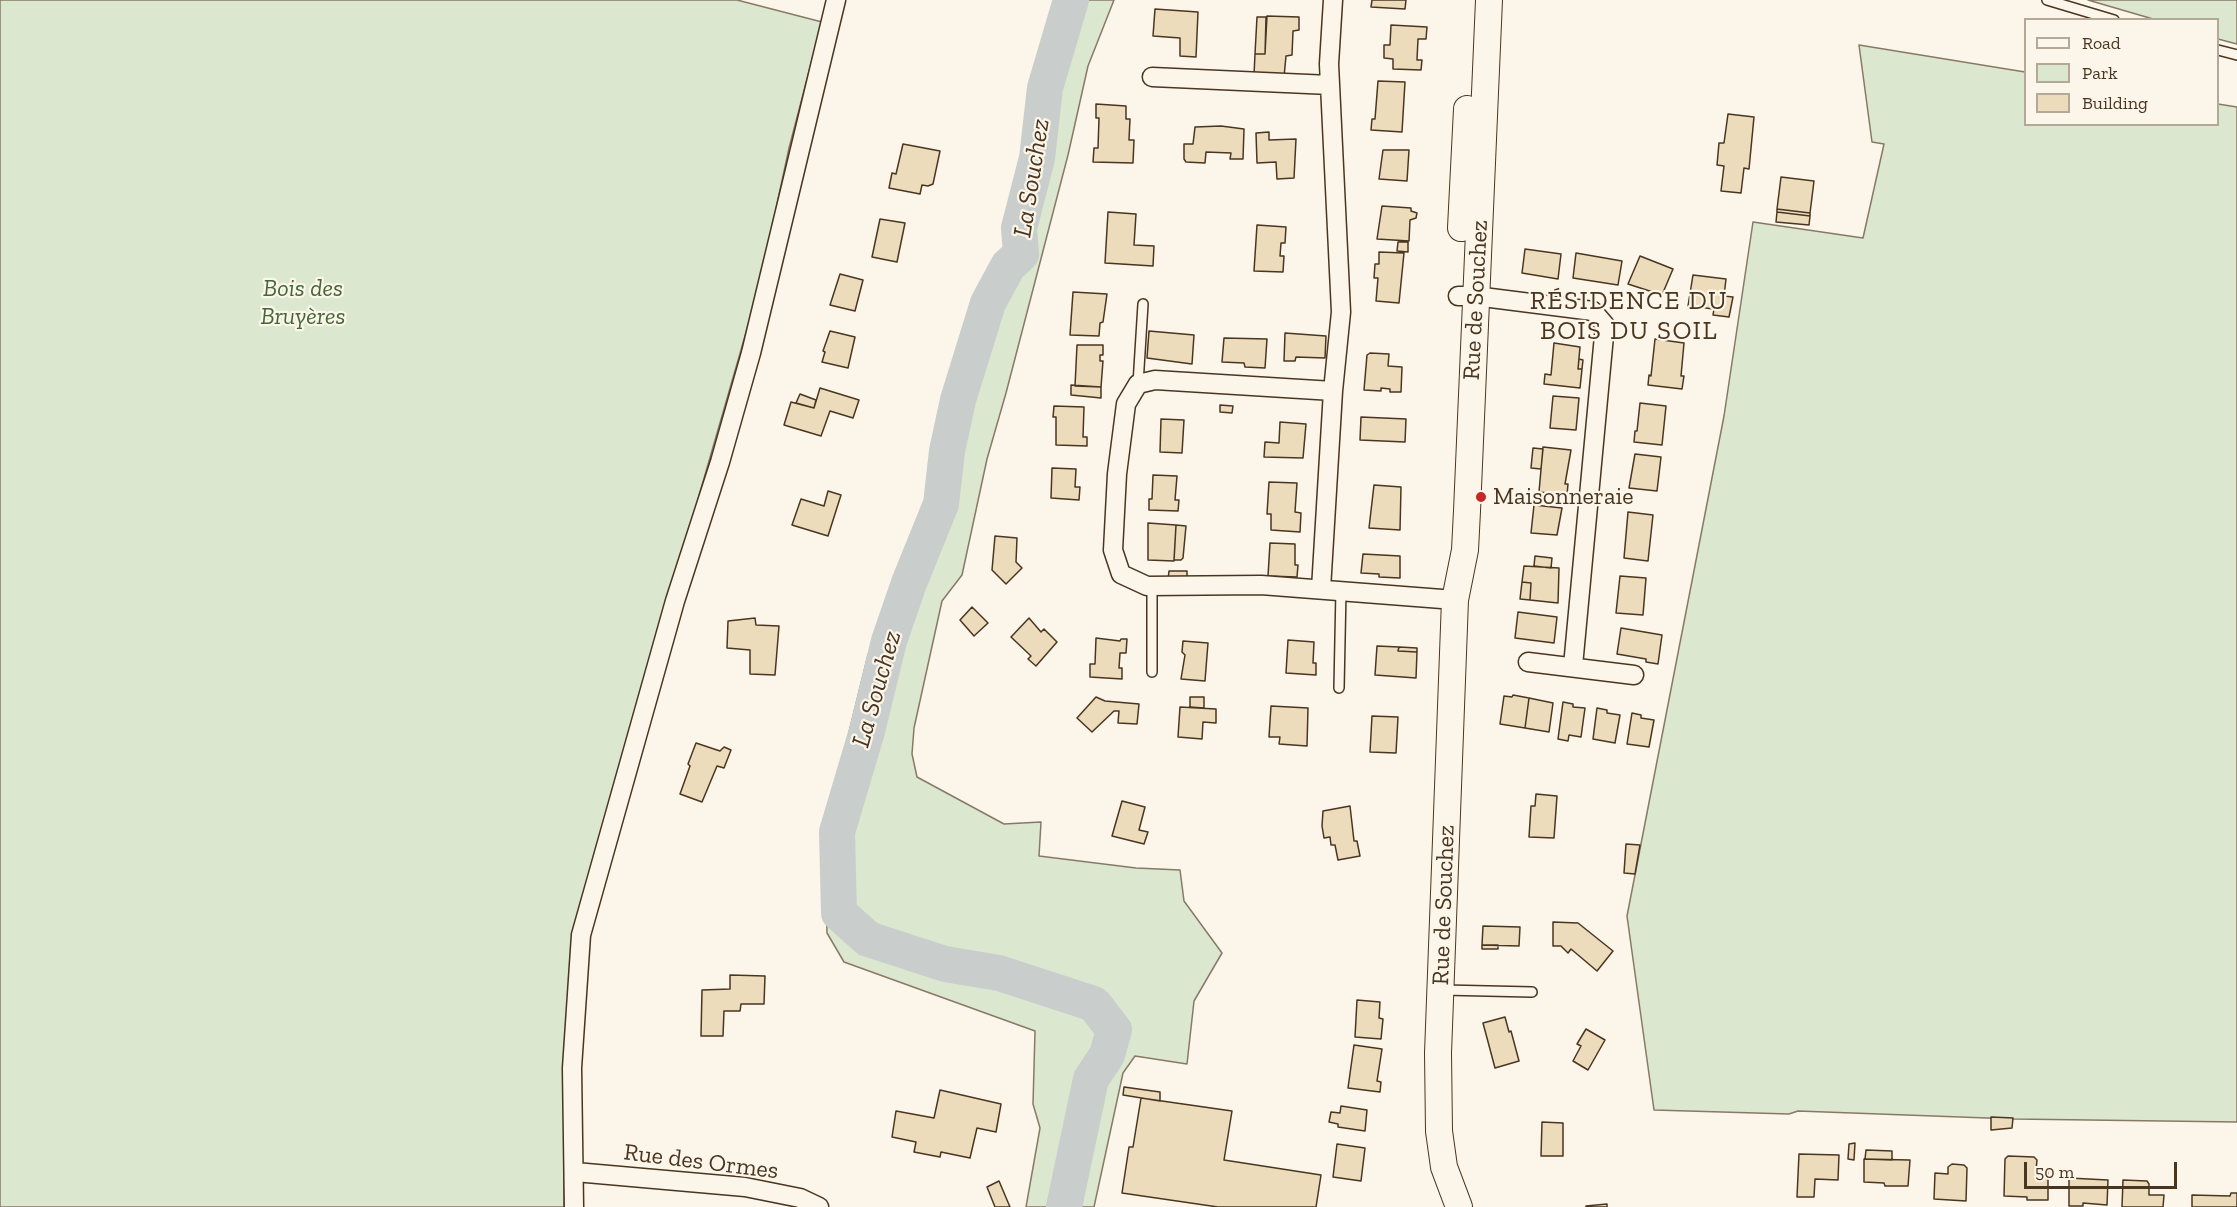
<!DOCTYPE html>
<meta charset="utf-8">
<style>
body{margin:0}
#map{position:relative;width:2237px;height:1207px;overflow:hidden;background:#fbf6e9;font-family:"Zilla Slab",serif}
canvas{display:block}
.legend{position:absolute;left:2024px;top:18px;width:195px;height:108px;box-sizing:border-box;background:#fbf6e9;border:2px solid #b4a999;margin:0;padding:8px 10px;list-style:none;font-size:18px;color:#4a3520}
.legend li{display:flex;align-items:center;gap:12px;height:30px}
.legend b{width:30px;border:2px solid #b4a999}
.scale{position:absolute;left:2024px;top:1162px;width:153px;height:27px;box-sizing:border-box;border:3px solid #4a3520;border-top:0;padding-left:8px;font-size:18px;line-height:21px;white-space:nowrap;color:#4a3520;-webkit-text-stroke:4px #fbf6e9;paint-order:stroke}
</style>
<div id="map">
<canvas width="2237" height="1207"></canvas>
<ul class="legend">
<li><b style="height:8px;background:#fbf6e9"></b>Road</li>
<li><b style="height:16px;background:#dce7d0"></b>Park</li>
<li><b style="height:16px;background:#ecdcbc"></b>Building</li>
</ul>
<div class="scale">50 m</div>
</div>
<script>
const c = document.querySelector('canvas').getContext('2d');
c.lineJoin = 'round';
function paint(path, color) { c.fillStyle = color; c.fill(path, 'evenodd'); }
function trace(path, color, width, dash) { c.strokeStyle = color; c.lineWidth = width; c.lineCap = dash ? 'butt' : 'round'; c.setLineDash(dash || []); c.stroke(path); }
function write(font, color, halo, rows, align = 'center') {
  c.font = font + ' "Zilla Slab",serif'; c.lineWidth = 4.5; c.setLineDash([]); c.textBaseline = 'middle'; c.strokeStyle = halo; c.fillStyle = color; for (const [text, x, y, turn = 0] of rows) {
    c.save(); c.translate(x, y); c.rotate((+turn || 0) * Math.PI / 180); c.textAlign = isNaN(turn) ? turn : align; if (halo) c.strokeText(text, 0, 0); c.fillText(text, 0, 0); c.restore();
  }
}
const green = new Path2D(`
 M0,0H737L822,22L789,148L760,284L603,829L564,1069V1207H0Z
 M1054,0H1114L1088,66L1068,155L1006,393L987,459L962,575L942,601L914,728L912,754L917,777L1004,824L1041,822L1039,856L1136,868L1180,870L1184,901L1222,953L1194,1001L1187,1064L1135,1056L1123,1073L1094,1207H1026L1040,1128L1033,1104L1035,1031L844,962L827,933L824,818L839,773L868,655L898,574L918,546L924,529L929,470L944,435L958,372L1007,250L1026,154L1040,58Z
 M2088,0H2237V44L2218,39V20L2153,19Z
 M1859,45L2025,72L2026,124H2218V104L2237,107V1122L2014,1119L1798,1111L1789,1114L1654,1110L1627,916L1724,416L1753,222L1863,238L1884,144L1872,142Z`);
paint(green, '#dce7d0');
trace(green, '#887966', 1.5);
trace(new Path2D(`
 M1064,1207L1091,1079L1107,1055L1114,1030L1094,1004L999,973L945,964L868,939L839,913L837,832L867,731L889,641L909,583L941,504L947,451L958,400L988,303L1008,266L1021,254L1019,228L1037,158L1045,88L1071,0`), '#c9cecd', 36);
const building = new Path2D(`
 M1372,0H1406L1405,9L1371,7Z
 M1155,9L1198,12L1196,57L1180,56V38L1153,36Z
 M1267,16L1299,17V30L1293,31L1292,55L1286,56L1284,77L1254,75L1255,54H1265Z
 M1257,17H1266L1265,54H1255Z
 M1391,25L1427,27L1426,39H1418L1417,60H1422L1421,70L1393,69V59L1384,58V45H1390Z
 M1378,81L1405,82L1402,132L1371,130L1372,119H1375Z
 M1096,104L1126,106V119H1130L1129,140H1134L1133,163L1093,162L1094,148H1098L1099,118H1096Z
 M1728,114L1754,117L1749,169L1744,168L1741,193L1721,191L1724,166L1717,165L1719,143H1724Z
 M1221,126L1244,129L1243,159H1230L1231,153L1206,152L1205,163L1186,162L1184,159V144H1193L1195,127Z
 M1269,132V140L1296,139L1294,178L1277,179L1276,162L1257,163L1256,133Z
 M903,144L940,151L933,184L928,186L922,185L920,194L889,188L892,173L896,174Z
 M1383,150H1409L1407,181L1379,179Z
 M1781,177L1814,181L1810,213L1777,209Z
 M1382,206L1411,208V211L1417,213L1416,218L1410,220L1409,241L1377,239Z
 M1777,209L1810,213V216L1777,212Z
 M1108,212L1136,214L1134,245L1154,246L1153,266L1105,263Z
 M1777,212L1810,216L1809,225L1776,222Z
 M880,219L905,223L897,262L872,257Z
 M1257,225L1286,227L1285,243H1281L1280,256H1284L1283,272L1254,271Z
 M1398,242H1408V252L1397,251Z
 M1525,249L1561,254L1558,279L1522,273Z
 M1379,252L1404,253L1399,303L1376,301L1378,278H1374L1375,264H1379Z
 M1576,253L1622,261L1618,285L1573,278Z
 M1640,256L1673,269L1662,295L1628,284Z
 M840,274L863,280L855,311L830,305Z
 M1693,275L1726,279L1724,296L1733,297L1729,317L1713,315L1714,309L1688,306Z
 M1073,292L1107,294L1103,322L1100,323L1099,336L1070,335Z
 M830,331L855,337L848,368L822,362L825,352L823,351Z
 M1149,331L1194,335L1192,364L1147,358Z
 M1285,333L1326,336L1325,358L1296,357L1295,361H1284Z
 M1224,338L1267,339L1265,368L1245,367L1244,363L1222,362Z
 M1655,339L1684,343L1681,376H1684L1682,389L1648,385L1649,375L1651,376Z
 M1554,343L1580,347L1578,369H1582L1580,388L1544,384L1545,374L1551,375Z
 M1077,345H1103V355H1100V361H1103L1101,387L1075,386Z
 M1370,353L1389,354L1388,366L1402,367L1401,392H1390V389L1381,388V391L1364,390L1367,355Z
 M1579,359L1583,360L1582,369H1578Z
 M1071,385L1101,387V398L1071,395Z
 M820,388L859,400L853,418L830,411L821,436L784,425L791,402L814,408Z
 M800,394L816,400L814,408L796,403Z
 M1553,396L1579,398L1576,430L1550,428Z
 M1640,403L1666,406L1662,445L1634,442L1635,431H1637Z
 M1220,405L1233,406L1232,413L1220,412Z
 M1054,406L1084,407L1083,437H1087V446L1056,445V417H1053Z
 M1361,417L1406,419L1405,442L1360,440Z
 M1161,419L1184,420L1182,453L1160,452Z
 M1280,422L1306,424L1303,458L1264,457L1265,442L1279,443Z
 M1543,447L1571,450L1565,484H1568L1567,495L1539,492Z
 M1533,448L1543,449L1541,469L1531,468Z
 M1635,454L1661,457L1657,491L1629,488Z
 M1052,468L1076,469L1075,487H1080L1079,500L1051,498Z
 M1153,475L1177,476L1175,500H1179L1178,511L1149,510V499H1152Z
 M1269,482L1297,483L1295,512L1301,513L1300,532L1271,530V514H1267Z
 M1374,485L1401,487L1400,530L1369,528Z
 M828,491L841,495L828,536L792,525L801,499L824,506Z
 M1534,505L1562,508L1557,535L1531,533Z
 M1628,512L1653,515L1648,561L1624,558Z
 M1148,523L1176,525L1174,561L1148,560Z
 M1176,525L1186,526L1183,558L1181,560H1174Z
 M995,536L1017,538L1016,562L1022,568L1006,584L992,570Z
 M1270,543L1295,544V565H1298L1297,577L1268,576Z
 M1363,554L1400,556V578L1379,577V574L1361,573Z
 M1535,556L1552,558L1551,568L1534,566Z
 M1524,566L1559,568L1558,603L1530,600L1531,583L1522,582Z
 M1169,571H1187V580L1168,579Z
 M1620,576L1646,578L1643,615L1616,613Z
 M1522,582L1531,583L1530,600L1520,599Z
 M972,607L988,623L974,636L960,620Z
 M1518,612L1557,617L1554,643L1515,638Z
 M755,618L756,625L779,626L775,675L750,674V650L727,648L728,621Z
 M1029,618L1041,632L1044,629L1057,642L1036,666L1028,659L1031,656L1011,637Z
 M1621,628L1662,635L1658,664L1646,662V659L1617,654Z
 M1096,638L1120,641L1121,639H1127L1126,653H1120L1119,668H1122V679L1090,677V664H1095Z
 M1288,640L1314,642L1313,663H1316V675L1286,673Z
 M1183,641L1208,643L1205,681L1181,679L1185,655L1182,652Z
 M1377,646L1399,647L1398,651L1417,652L1416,678L1375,675Z
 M1399,647L1417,648V652L1398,651Z
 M1513,695L1529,698L1525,728L1500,724L1504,696L1512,697Z
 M1096,697L1105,701L1139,704L1137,724L1118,723L1119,711H1114L1092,732L1077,718Z
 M1190,697H1204V708L1190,707Z
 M1529,698L1553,703L1549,732L1525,728Z
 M1563,702L1573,704V707L1585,708L1581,737L1569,735L1568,741L1558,739Z
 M1271,706L1308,708L1307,746L1279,744L1280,737H1269Z
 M1180,707L1216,709V723L1203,722L1202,739L1178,737Z
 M1597,708L1607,710V713L1620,715L1615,743L1593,739Z
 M1632,713L1641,715V718L1654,720L1649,747L1627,744Z
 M1372,716L1398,717L1396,753L1370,752Z
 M696,743L720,751L724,747L731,750L724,768L717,766L702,802L680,794L690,766L688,764Z
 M1536,794L1557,796L1554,838L1529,837L1531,806H1535Z
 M1122,801L1145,807L1139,830L1148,832L1144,844L1112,836Z
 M1350,806L1354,841H1357L1360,856L1338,860L1335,845H1331L1330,837L1324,838L1322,826L1323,811Z
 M1626,844L1640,845L1635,874L1624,873Z
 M1553,922L1578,923L1613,951L1597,971L1571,949L1568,953L1561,946H1553Z
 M1483,926L1520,927L1519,946L1482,945Z
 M1482,945H1498V949H1482Z
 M730,975L765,976L764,1004H741L740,1011H724L723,1036H701L702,990L730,989Z
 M1357,1000L1380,1002L1379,1018L1383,1019L1381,1039L1355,1037Z
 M1505,1017L1509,1032L1511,1031L1519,1061L1495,1068L1483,1023Z
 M1586,1029L1605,1040L1588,1070L1573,1061L1581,1046L1577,1044Z
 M1354,1045L1382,1049L1377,1081L1381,1082L1380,1092L1348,1088Z
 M1124,1087L1160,1092V1101L1123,1095Z
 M940,1090L1001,1104L996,1132L977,1128L970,1158L941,1152L940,1157L914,1152L916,1142L892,1137L896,1111L934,1118Z
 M1141,1098L1232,1111L1224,1160L1321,1175L1316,1207H1218L1122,1193L1129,1147H1133Z
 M1341,1106L1367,1110L1365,1131L1338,1127V1124L1329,1122L1331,1112L1340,1113Z
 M1991,1117L2013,1118L2012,1128L1991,1130Z
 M1542,1122L1563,1123V1156H1541Z
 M1855,1143L1854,1160L1848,1159L1849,1144Z
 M1337,1144L1365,1148L1361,1181L1333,1177Z
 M1866,1150L1892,1151V1160L1865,1159Z
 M1799,1154L1839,1155L1838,1180L1815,1179L1814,1197H1797Z
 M2008,1156L2034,1157L2037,1160L2036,1170H2048V1200H2027V1197L2004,1196L2005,1159Z
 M1864,1159L1910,1160L1908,1186H1885L1884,1183L1864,1182Z
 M1952,1164L1964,1165L1967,1168L1966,1201L1934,1199L1935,1173L1948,1174V1167Z
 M2069,1178L2108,1180L2107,1205L2083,1203V1206H2069Z
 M2123,1180L2147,1181L2149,1184V1195H2164L2163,1207H2122Z
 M999,1181L1010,1207H995L987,1187Z
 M2231,1193H2237V1207H2192V1195L2230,1196Z
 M1607,1204V1207H1586V1206Z`);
paint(building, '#ecdcbc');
trace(building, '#4a3520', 1.5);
const service = new Path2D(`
 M2047,0L2114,20
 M2218,50L2237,55
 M1138,384L1143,304
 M1152,672V586
 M1339,688L1341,590
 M1443,990L1532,992`);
const minor = new Path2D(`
 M1152,77L1330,85
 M1458,296H1475L1593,311L1605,325L1573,666
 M1333,391L1155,380L1138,384L1126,404L1117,474L1113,550L1121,574L1147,586L1261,585L1455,600
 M1321,589L1333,391L1341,312L1329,64L1333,0
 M1528,662L1634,675
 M575,1172L745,1187L800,1198L819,1207
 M574,1207L572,1068L581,935L675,601L720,462L751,353L836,0`);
const secondary = new Path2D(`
 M1461,228L1467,109
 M1459,1207L1444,1167L1439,1131L1438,1053L1455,600L1465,550L1467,511L1489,0`);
trace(service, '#4a3520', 12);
trace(minor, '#4a3520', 21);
trace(secondary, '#4a3520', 28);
trace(service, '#fbf6e9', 9);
trace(minor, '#fbf6e9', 18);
trace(secondary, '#fbf6e9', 26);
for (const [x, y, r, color] of [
 [1481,497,6,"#c62828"]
]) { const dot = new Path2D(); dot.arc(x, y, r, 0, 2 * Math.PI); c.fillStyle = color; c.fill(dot); trace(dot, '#fbf6e9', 2); }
write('italic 24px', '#436837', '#fbf6e9', [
 ["Bois des",303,289],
 ["Bruyères",303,317]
]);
write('24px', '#4a3520', '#fbf6e9', [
 ["Rue de Souchez",1476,300,-87],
 ["Rue de Souchez",1444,905,-88],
 ["Rue des Ormes",701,1162,7]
]);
write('24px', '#4a3520', '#fbf6e9', [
 ["Maisonneraie",1493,497]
], 'left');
write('italic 26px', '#4a3520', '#fbf6e9', [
 ["La Souchez",1032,178,-81],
 ["La Souchez",877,689,-74]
]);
c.letterSpacing = '1.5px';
write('26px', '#4a3520', '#fbf6e9', [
 ["RÉSIDENCE DU",1629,302],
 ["BOIS DU SOIL",1629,332]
]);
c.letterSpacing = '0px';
</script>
